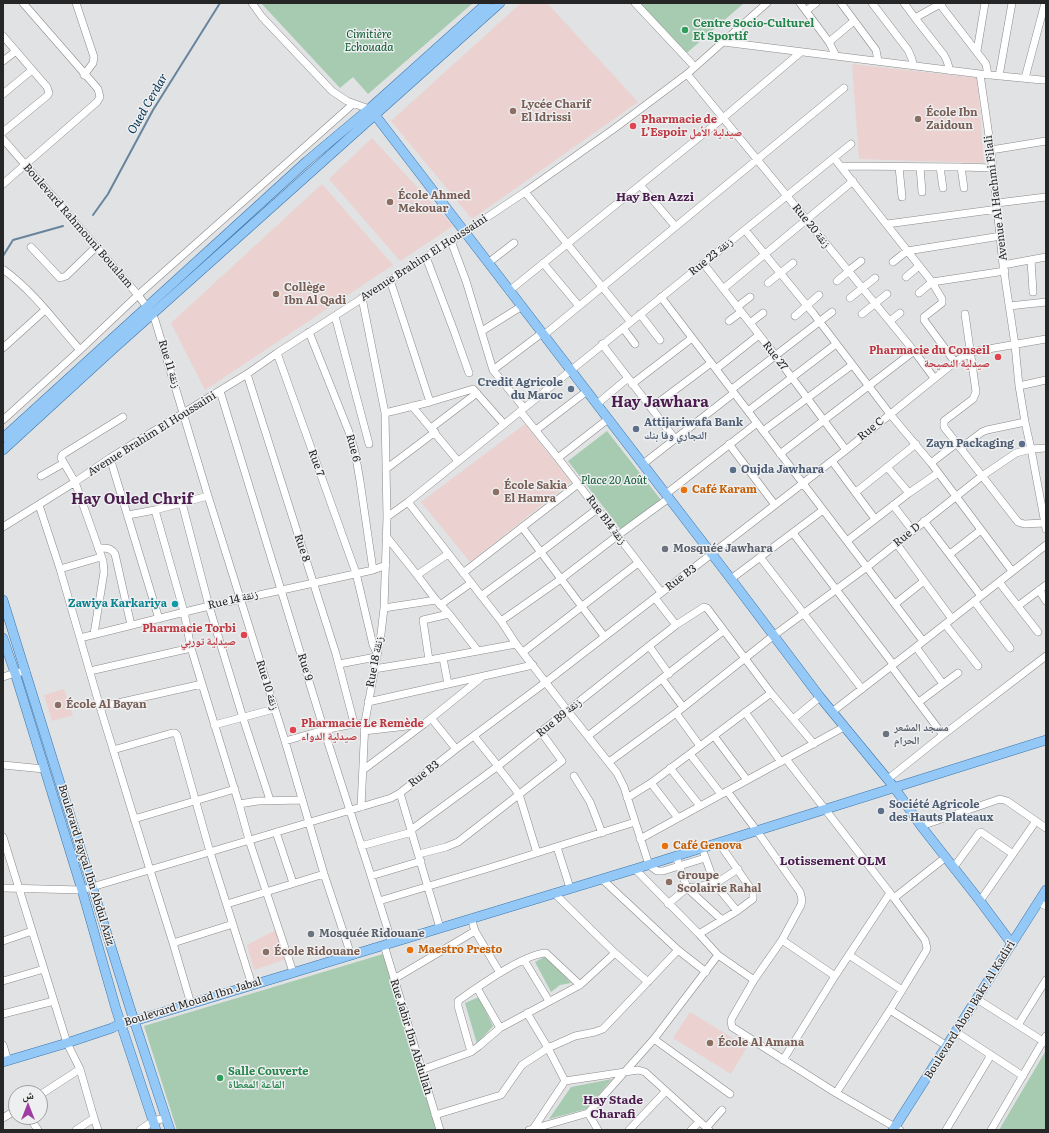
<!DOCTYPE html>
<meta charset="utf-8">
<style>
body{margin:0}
#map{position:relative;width:1049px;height:1133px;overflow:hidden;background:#e1e2e3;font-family:Literata,"Noto Naskh Arabic",serif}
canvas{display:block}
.frame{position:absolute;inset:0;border:4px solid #262627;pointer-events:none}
.north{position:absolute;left:8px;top:1085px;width:40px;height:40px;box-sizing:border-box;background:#eeeff0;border:1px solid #9e9fa0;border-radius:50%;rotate:0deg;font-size:11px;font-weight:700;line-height:16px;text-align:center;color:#262627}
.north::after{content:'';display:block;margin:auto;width:14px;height:18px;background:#9e3ca2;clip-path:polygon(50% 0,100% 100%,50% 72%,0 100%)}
</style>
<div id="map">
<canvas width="1049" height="1133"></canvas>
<div class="frame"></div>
<div class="north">ش</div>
</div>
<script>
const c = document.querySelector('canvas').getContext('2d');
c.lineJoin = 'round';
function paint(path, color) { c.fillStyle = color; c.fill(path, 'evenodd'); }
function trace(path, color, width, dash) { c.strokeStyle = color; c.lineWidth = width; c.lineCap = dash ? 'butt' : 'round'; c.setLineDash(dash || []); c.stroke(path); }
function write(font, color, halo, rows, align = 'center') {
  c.font = font + ' Literata,"Noto Naskh Arabic",serif'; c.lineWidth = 3; c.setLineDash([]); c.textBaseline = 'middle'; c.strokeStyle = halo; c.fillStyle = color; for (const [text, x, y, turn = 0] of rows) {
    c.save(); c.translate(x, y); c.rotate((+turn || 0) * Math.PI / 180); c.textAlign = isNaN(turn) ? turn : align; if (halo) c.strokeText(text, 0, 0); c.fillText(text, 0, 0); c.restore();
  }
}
paint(new Path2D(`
 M521,3H547L638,102L472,219L391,121Z
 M852,64L977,78L984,163L859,159Z
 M372,138L453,226L400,261L329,179Z
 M322,184L393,265L205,390L171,323Z
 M525,424L571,482L470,562L421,502Z
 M64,689L73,715L52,721L44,695Z
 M276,930L286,959L254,970L247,945Z
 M690,1012L747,1047L731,1074L673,1038Z`), '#ebd1cf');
paint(new Path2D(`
 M261,3H473L368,94L353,77L340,88Z
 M633,3H744L681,58Z
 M607,431L661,500L622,531L568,461Z
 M383,954L438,1130H177L144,1026Z
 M546,956L571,983L560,985L551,992L535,962Z
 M479,997L493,1026L477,1044L465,1003Z
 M1045,1052L1046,1130H999Z
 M612,1079L586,1109L549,1119L571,1087Z`), '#a7cbb1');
trace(new Path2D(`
 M93,215L108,194L153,110L220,3
 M3,256L13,240L63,226`), '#68849d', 2);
const minor = new Path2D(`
 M76,3L94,57L93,63L84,75
 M252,3L262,17L332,91L347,101L369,109
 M635,3L695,67
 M800,3L829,42L836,56
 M841,3L876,50L878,61
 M872,3L908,50L912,59L913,65
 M904,3L915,18L944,55L947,61L950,71
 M939,3L986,64L988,75
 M806,11L816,3
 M915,18L942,3
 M3,36L47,87L49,93L47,96L3,132
 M723,42L980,74L1042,80H1046
 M829,42L854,21
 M977,51L985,3
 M3,61L16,51
 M687,74L914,351L934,378
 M980,74L991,150L1003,265L1015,345L1019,386L1025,422L1031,449L1046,529
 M999,76L1012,3
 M1025,78L1045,3
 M3,94L32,70
 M3,139L138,295L147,307L155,320L208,496L285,741L324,874L351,955
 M991,150L1046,141
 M834,158L932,282L942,299V303L924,317V320L955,362
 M841,166L961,167L993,168
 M899,167L902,197
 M920,167L922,192
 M940,167L943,188
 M961,167L964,188
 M3,184L97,102L100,97L98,89L23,3
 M640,185L675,226
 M525,192L630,321
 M997,203L1046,197
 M887,224L998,209
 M745,230L813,313L890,414L931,463L1012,571
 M451,241L466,281L493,370L524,408
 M31,247L60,278L66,276L96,247
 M426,257L454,331L469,373
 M1031,260L1033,292
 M893,262L907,251L1001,236
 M488,263L514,243
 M543,263L579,306
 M703,263L775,355L846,450
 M1003,265L1046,257
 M4,270C34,292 56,323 80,350
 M848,271L861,261
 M906,277L919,266
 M390,280L430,402
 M837,281L849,271
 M932,282L1005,271
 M768,283L793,263
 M723,289L853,181
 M509,291L723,118L801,52
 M919,293L932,282
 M661,297L923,641
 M850,298L875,278
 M1009,306L1046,302
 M737,307L750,297
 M640,314L660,340
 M862,314L887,294
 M965,314L976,392L973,399L944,421V427L1018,522L1024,524L1044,523
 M335,316L369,444
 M795,316L819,295
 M729,321L741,312
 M890,321L900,313
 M750,323L763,313
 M623,328L635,344
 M482,331L522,306
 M309,332L349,432L355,452L360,481L373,570
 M544,335L844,88
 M602,344L675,439
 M3,348L45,310
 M277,353L356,573L373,645L377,653
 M716,369L759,335
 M493,370L542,333
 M247,374L336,654L354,723
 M632,384L692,338
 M1019,386L1046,380
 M732,389L832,312
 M220,391L324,730L371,876L392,943
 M597,404L628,378
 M412,406L458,461
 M651,408L711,363
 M520,411L558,458L661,592
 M748,411L836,344
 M385,413L430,402L473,389L504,424
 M3,420L80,350L138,295L353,104
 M431,428L477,393
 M536,430L587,391
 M763,431L852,365
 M729,444L775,505
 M961,448L982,432L987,430L1025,422
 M780,454L914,351
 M110,458L159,619
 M558,458L608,419
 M832,461L875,519
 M931,463L957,443
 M643,464L734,393
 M887,467L909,493
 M386,469L435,432
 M41,476L64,463
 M856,492L916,444
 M666,494L757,423
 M408,502L501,621L516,644L567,710L617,773L624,787L649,865L657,871H663L705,858
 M182,503L209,606L243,718L270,800
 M39,505L60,569L100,707L150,870L173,943L191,1004
 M893,505L913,531
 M155,510L184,612L191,648L202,684L239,804L249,840L293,972
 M128,515L155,510L208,496
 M387,517L408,502L851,144
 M924,521L981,596
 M3,527L75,482L110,458L247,374L277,353L459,236L525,192L615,128L687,74L767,3
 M522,527L604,636
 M793,533L893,664
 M386,536L417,575L436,600L449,614L478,651
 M847,541L909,493L938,473
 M896,543L952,619
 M98,548C106,548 110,547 115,554L131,625
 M950,554L981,530
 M760,557L862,689
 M60,569L101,557
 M463,573L578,484
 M417,575L448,554
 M731,579L823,510
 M999,582L1038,632
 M1039,590L1046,601
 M481,596L541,552L597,509
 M655,598L676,625
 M974,601L1010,648
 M895,604L924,581
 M440,605L471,583
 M1018,606L1046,585
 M384,608L436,600
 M501,621L561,579L617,536L669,498
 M945,624L978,666
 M94,634L104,572L103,561L75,482L61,458L62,455L65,453L123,417
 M80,638L209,606L373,570L386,565
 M649,646L669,674
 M916,647L943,684L919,702
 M523,652L638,563
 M443,658L448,684
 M429,660L423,620L449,614
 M339,664L376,657
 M891,666L943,735
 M374,669L429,660L516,644
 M90,671L191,648
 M3,677L15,673L26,671
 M662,679L683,707
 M943,684L958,673
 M368,702L533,665
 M100,707L202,684
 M745,712L781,762
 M832,712L916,647L1046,545
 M676,713L700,746
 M431,718L456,749
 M793,719L820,697
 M214,725L274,709
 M364,731L424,724
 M474,736L498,766
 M588,736L723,631
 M714,736L747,780
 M285,741L324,730L358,723
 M113,750L172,733H175L177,735L210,852L252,985
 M690,754L721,794
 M786,759L894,898L925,940L927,948L926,951L890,1010L836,1093
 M609,762L676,713L773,636L867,567L982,476L1016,453L1031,449L1046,448
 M3,765L44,769
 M497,766L519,794L537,853
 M670,768L700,806
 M363,770L424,724L481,678
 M574,776L590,802L602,833
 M888,779L943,735L1046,656
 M651,783L678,818
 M727,791L757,831L800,892L802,900L801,905L782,940L754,980L732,1018L731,1021L732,1027L836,1093L900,1130
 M400,793L440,928
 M627,798L651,783L771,693
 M239,804L258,801L302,800
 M361,807L365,722L381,634L384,608L387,517L385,413L362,298
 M134,819L235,789
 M921,826L1000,799L1007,801L1046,828
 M411,830L498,766L649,646L676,625L704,607L707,608L771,693L814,744
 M276,832L293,883
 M3,837L67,1043L80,1069L94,1118L98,1130
 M640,839L844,727
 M361,846L412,832
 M557,847L570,888
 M419,854L446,847L458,842L562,761L541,732
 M704,854L715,884L737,911
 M676,856L687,888L722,920
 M954,867L979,833L981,832L1013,854
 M635,869L699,934L718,955L754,980
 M371,876L421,861
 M602,879L678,950L706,972
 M3,888L82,890L391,798L400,793L456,749L546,682L846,450L955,362L971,352L1046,339
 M554,893L615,953L648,982
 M894,898L946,857
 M379,901L489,868L635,822
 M980,901L1036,821
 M1038,902L1046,906
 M227,904L324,874
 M668,904L687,888L715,884L738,869
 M471,918L475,931L500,973
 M699,934L737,911L753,899V892L719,843
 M782,940L835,976
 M3,941L32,931
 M173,943L233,924
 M384,945L440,1130
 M849,955L902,990
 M524,960L549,1001
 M394,979L475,931
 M3,981L44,969
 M477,988L500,1028
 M977,999L1046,1043
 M890,1010L947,1046
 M527,1013L548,1048L565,1081
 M3,1014L54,1001
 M1018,1025L1046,980
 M956,1032L1023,1076
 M654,1039L730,1094
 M3,1045L8,1061
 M471,1052L458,1006V1001C476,988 524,954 546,953L580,985
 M783,1060L835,976L890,893
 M421,1070L471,1052L479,1046L500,1028L580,985L615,953
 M40,1095L80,1069
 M588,1113L598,1130
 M435,1115L501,1095L522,1065L548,1048L575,1036L595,1032L603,1029L678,950
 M29,1117L38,1130
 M3,1118L16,1110
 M706,1128L722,1110
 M533,1129L565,1081L638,1070L645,1072L709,1130
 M76,1130L94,1118
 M140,1130L153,1121L166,1118
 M529,1130L588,1113L654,1039L718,955
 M629,1130L666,1091
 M691,1130L699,1122
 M946,1130L991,1055
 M991,1130L1046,1036`);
const major = new Path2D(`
 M369,109L375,115L731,579L820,697L894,787L921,826L980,901L1012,944
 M3,438L307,161L369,109L487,3
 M3,450L111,351L500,3
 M3,600L130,1008L170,1130
 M3,638L15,673L82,890L116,1009L156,1130
 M3,1062L67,1043L112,1028L121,1023L134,1021L635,869L1046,740
 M893,1130L1046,890`);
trace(minor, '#8a8a8c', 8);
trace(major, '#3e77ab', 10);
trace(minor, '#fff', 7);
trace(major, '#93c8f7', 9);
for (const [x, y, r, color] of [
 [685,30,4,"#2e9e5b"],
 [513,111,4,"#8d6e63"],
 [918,119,4,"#8d6e63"],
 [633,126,4,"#e0444e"],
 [390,202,4,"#8d6e63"],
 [276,294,4,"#8d6e63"],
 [998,357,4,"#e0444e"],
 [571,389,4,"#5c6f8a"],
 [636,429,4,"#5c6f8a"],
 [1022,444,4,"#5c6f8a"],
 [733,470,4,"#5c6f8a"],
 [684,490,4,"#e8710a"],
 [496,492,4,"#8d6e63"],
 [665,549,4,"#6b7280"],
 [175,604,4,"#0f9aa8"],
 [244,635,4,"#e0444e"],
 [58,705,4,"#8d6e63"],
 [293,730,4,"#e0444e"],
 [886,734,4,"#6b7280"],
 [881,811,4,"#5c6f8a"],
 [665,846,4,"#e8710a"],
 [669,882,4,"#8d6e63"],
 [311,934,4,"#6b7280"],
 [410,950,4,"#e8710a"],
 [266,952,4,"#8d6e63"],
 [710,1043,4,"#8d6e63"],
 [220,1078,4,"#2e9e5b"]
]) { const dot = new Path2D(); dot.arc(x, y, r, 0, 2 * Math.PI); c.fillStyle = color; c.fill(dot); trace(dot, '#eeeff0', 1.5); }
write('bold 11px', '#27864d', '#eeeff0', [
 ["Centre Socio-Culturel",693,24],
 ["Et Sportif",693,37],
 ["Salle Couverte",228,1072],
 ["القاعة المغطاة",228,1085]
], 'left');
write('italic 11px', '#08572f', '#eeeff0', [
 ["Cimitière",369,35],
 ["Echouada",369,48],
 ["Place 20 Août",614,481]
]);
write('bold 11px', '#785e54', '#eeeff0', [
 ["Lycée Charif",521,105],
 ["El Idrissi",521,118],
 ["École Ibn",926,113],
 ["Zaidoun",926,126],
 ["École Ahmed",398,196],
 ["Mekouar",398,209],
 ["Collège",284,288],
 ["Ibn Al Qadi",284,301],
 ["École Sakia",504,486],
 ["El Hamra",504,499],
 ["École Al Bayan",66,705],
 ["Groupe",677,876],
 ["Scolairie Rahal",677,889],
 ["École Ridouane",274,952],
 ["École Al Amana",718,1043]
], 'left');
write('bold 11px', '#be3a42', '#eeeff0', [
 ["Pharmacie de",641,120],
 ["L’Espoir صيدلية الأمل",641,133],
 ["Pharmacie du Conseil",990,351,"right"],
 ["صيدلية النصيحة",990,364,"right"],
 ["Pharmacie Torbi",236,629,"right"],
 ["صيدلية توربي",236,642,"right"],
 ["Pharmacie Le Remède",301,724],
 ["صيدلية الدواء",301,737]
], 'left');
write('11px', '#262627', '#eeeff0', [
 ["Avenue Al Hachmi Filali",996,198,-97],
 ["Boulevard Rahmouni Boualam",78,226,49],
 ["Rue 20 زنقة",811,226,51],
 ["Rue 23 زنقة",711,257,-39],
 ["Avenue Brahim El Houssaini",424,258,-33],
 ["Rue 27",775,356,52],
 ["Rue 11 زنقة",169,364,73],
 ["Rue C",871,429,-39],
 ["Avenue Brahim El Houssaini",152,434,-32],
 ["Rue 6",353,448,75],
 ["Rue 7",316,463,70],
 ["Rue B14 زنقة",606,520,53],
 ["Rue D",907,535,-39],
 ["Rue 8",302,548,72],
 ["Rue B3",681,578,-37],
 ["Rue 14 زنقة",233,600,-13],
 ["Rue 18 زنقة",375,662,-79],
 ["Rue 9",305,667,73],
 ["Rue 10 زنقة",267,685,73],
 ["Rue B9 زنقة",559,718,-39],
 ["Rue B3",424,774,-38],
 ["Boulevard Fayçal Ibn Abdul Aziz",86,865,73],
 ["Boulevard Mouad Ibn Jabal",193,1002,-17],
 ["Boulevard Abou Bakr Al Kadiri",970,1010,-58],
 ["Rue Jabir Ibn Abdullah",411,1037,73]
]);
write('bold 11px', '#4e5e75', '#eeeff0', [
 ["Credit Agricole",563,383,"right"],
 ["du Maroc",563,396,"right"],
 ["Attijariwafa Bank",644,423],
 ["التجاري وفا بنك",644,436],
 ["Zayn Packaging",1014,444,"right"],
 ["Oujda Jawhara",741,470],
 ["Société Agricole",889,805],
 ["des Hauts Plateaux",889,818]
], 'left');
write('bold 11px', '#c56008', '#eeeff0', [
 ["Café Karam",692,490],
 ["Café Genova",673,846],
 ["Maestro Presto",418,950]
], 'left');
write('bold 11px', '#5b616d', '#eeeff0', [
 ["Mosquée Jawhara",673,549],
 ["مسجد المشعر",894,728],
 ["الحرام",894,741],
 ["Mosquée Ridouane",319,934]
], 'left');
write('bold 11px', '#0d838f', '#eeeff0', [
 ["Zawiya Karkariya",167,604]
], 'right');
write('italic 12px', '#013153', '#eeeff0', [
 ["Oued Cerdar",148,104,-60]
]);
write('bold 12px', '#4b1c4e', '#eeeff0', [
 ["Hay Ben Azzi",655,197],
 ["Lotissement OLM",833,861],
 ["Hay Stade",613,1100],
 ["Charafi",613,1114]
]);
write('bold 15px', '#4b1c4e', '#eeeff0', [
 ["Hay Jawhara",660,403],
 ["Hay Ouled Chrif",132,500]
]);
</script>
